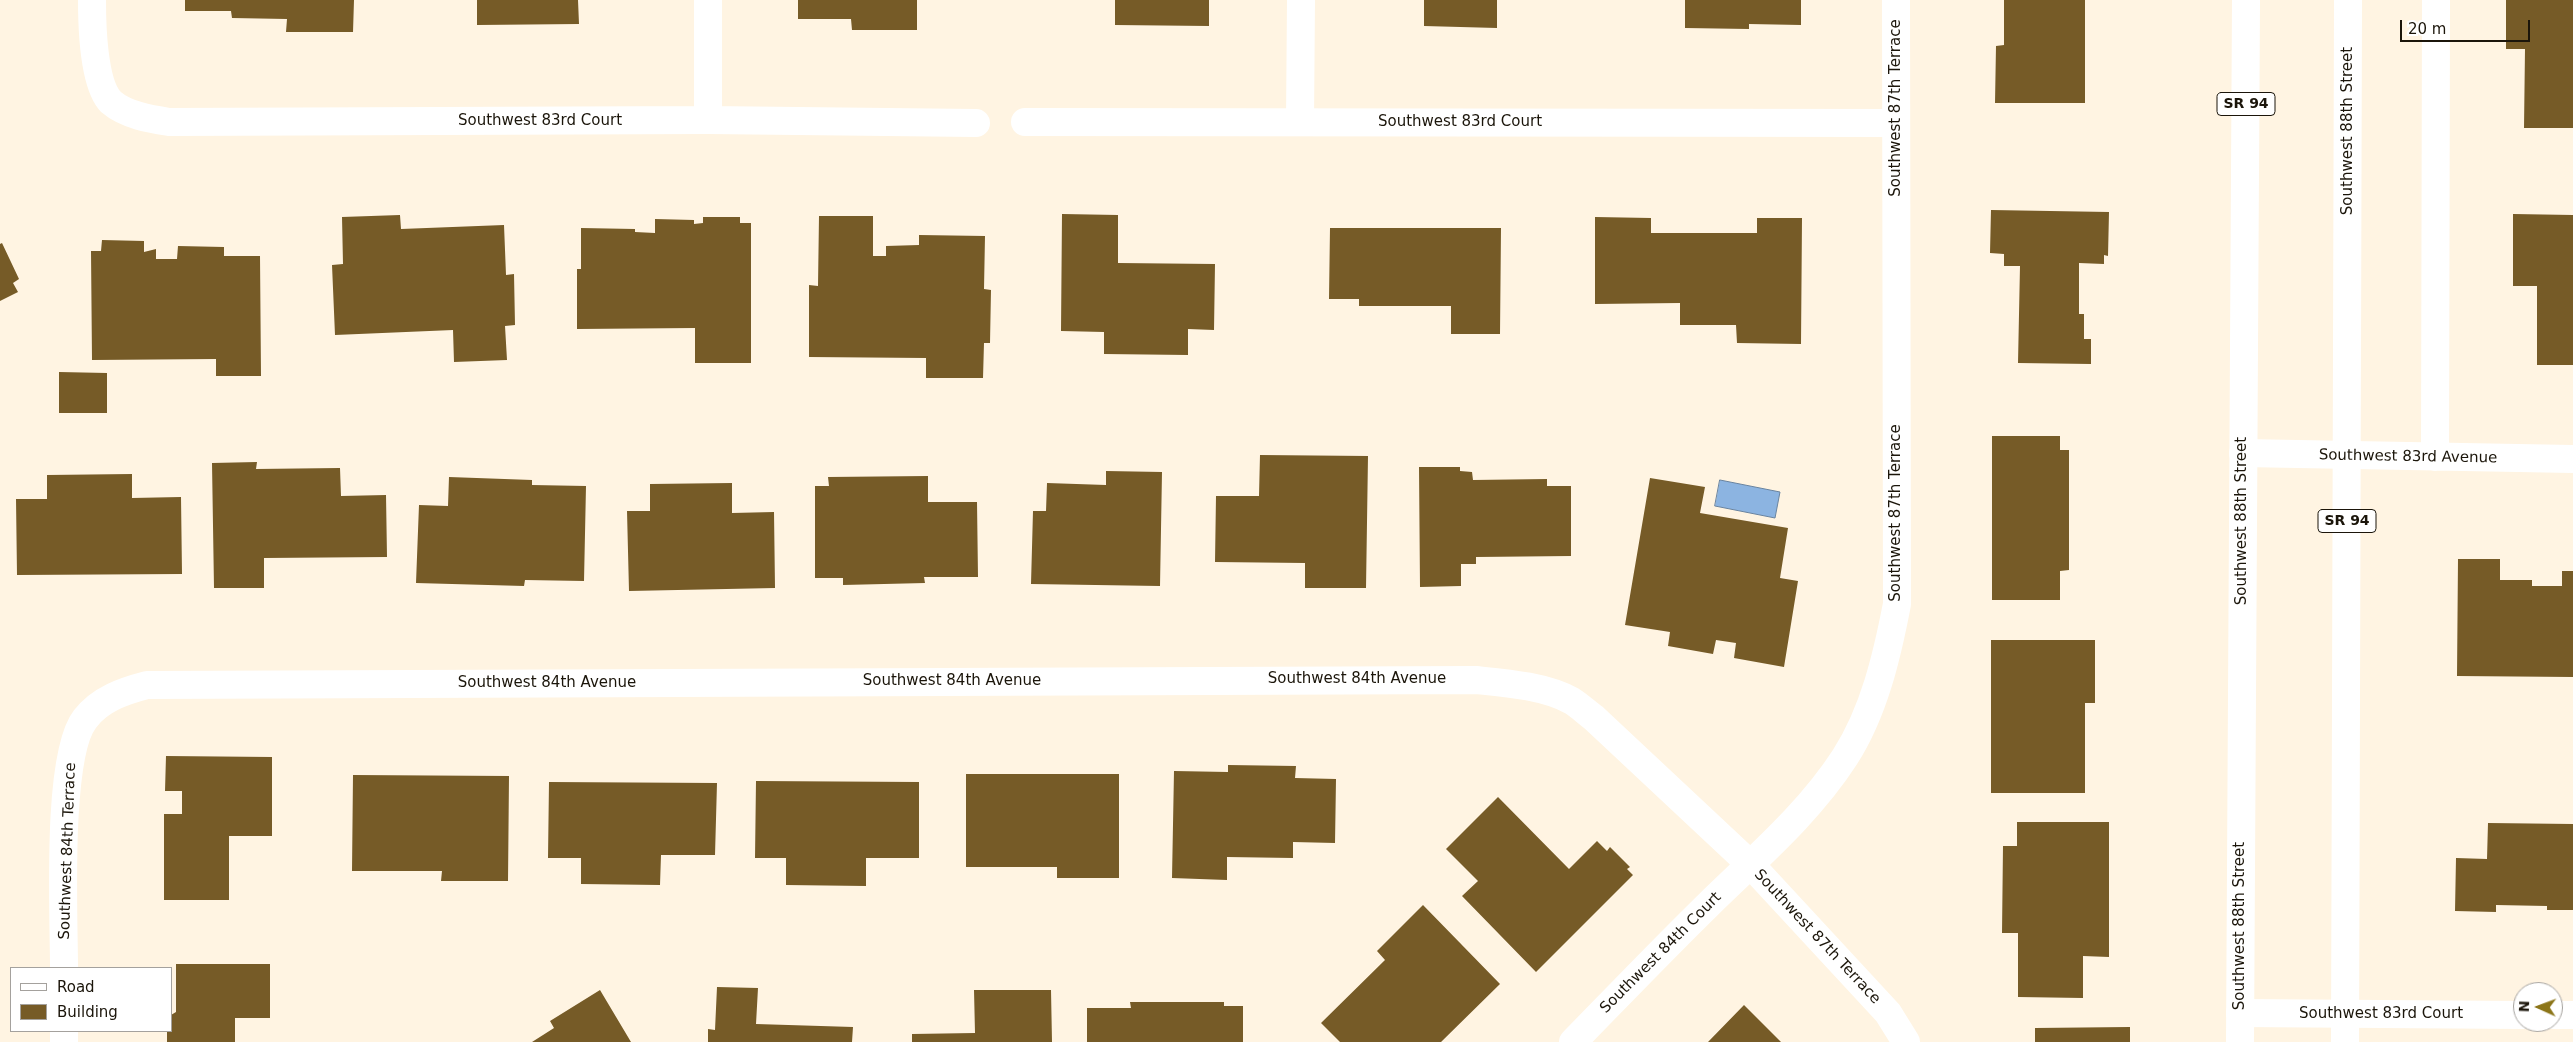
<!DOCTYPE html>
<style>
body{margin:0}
#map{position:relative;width:2573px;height:1042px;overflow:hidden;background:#fff4e2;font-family:"DejaVu Sans",sans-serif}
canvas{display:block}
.legend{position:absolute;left:10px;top:967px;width:162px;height:65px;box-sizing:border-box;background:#fff;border:1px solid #a4a19d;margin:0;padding:6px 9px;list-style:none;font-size:15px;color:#1b150a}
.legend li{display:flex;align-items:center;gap:10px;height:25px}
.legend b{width:25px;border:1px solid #a4a19d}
.north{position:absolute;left:2513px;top:982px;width:50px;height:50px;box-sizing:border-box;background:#fff;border:1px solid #a4a19d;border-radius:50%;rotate:272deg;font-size:14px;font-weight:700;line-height:20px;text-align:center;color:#1b150a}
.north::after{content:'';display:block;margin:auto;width:18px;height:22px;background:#8c7519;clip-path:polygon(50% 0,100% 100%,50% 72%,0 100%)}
.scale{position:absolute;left:2400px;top:20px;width:130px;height:22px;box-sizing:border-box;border:2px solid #1b150a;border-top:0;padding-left:6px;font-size:15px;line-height:18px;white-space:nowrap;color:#1b150a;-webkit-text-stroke:4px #fff;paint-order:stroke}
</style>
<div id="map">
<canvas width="2573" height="1042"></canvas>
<ul class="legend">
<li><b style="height:6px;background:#fff"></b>Road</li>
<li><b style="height:14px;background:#765b27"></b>Building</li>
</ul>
<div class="north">N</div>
<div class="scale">20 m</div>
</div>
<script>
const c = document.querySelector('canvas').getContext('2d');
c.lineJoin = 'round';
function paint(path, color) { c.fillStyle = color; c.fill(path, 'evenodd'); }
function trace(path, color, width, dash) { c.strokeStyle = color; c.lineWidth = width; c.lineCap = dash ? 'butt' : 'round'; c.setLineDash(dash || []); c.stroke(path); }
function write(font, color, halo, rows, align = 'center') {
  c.font = font + ' "DejaVu Sans",sans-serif'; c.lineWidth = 5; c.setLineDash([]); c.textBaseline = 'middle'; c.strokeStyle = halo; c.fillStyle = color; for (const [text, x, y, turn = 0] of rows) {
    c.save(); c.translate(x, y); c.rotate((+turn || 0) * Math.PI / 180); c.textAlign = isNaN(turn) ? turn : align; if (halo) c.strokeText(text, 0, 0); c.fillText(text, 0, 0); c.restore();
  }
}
const water = new Path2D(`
 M1720,480L1780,492L1775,518L1715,506Z`);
paint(water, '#8cb4e1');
trace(water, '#6a84a0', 1);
paint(new Path2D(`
 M185,0H354L353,32H286L287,19L232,18L231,11H185Z
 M477,0H578L579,24L477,25Z
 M798,0H917V30H852L851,19H798Z
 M1115,0H1209V26L1115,25Z
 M1424,0H1497V28L1424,26Z
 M1685,0H1801V25L1749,24V29L1685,28Z
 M2004,0H2085V103H1995L1996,46L2004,45Z
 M2506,0H2573V128H2524L2525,49H2506Z
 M1991,210L2109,212L2108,256L2104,255V264L2079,263V314H2084V339H2091V364L2018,363L2020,266H2004V254L1990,253Z
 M1062,214L1118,215V263L1215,264L1214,330L1188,329V355L1104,354V332L1061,331Z
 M2513,214L2573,215V365H2537V286H2513Z
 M400,215L401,229L504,225L506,275L514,274L515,325L505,326L507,360L454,362L453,330L335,335L332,265L343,264L342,217Z
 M819,216H873V256H886V246L919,245V235L985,236L984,289L991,290L990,343H984L983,378H926V358L809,357V285L818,286Z
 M703,217H740V223H751V363H695V328L577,329V269H581V228L635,229V232L655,233V219L694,220V224L703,223Z
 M1595,217L1651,218V233H1757V218H1802L1801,344L1737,343L1736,325H1680V303L1595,304Z
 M1330,228H1501L1500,334H1451V306H1359V299H1329Z
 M102,240L144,241V252L156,249V259H177L178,246L224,247V256H260L261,376H216V359L92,360L91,251H101Z
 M2,243L19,279L13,283L18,292L0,301V244Z
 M59,372L107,373V413H59Z
 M1992,436H2060V450H2069V570L2060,571V600H1992Z
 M1260,455L1368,456L1366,588H1305V563L1215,562L1216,496H1259Z
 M257,462L256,469L340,468L341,496L386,495L387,557L264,558V588H214L212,463Z
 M1419,467H1460V471L1472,472L1473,480L1547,479V486H1571V556L1476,557V564H1461V586L1420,587Z
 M1106,471L1162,472L1160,586L1031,584L1033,511H1046L1047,483L1106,485Z
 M132,474V498L181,497L182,574L17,575L16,499H47V475Z
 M928,476V502H977L978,577H924L925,583L843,585V578H815V486H829L828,477Z
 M449,477L532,480V485L586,486L584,581L525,580L524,586L416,583L419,505L448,506Z
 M1650,478L1705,487L1700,513L1788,528L1780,578L1798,581L1784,667L1734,658L1736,643L1716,640L1713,654L1668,646L1670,632L1625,625Z
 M732,483V513L774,512L775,588L629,591L627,511H650V484Z
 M2458,559H2500V580H2532V586H2562V571H2573V677L2457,676Z
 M1991,640H2095V703H2085V793H1991Z
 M166,756L272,757V836H229V900H164V814H182V791H165Z
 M1228,765L1296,766L1295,778L1336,779L1335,843L1293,842V858L1227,857V880L1172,878L1174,771L1228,772Z
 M966,774H1119V878H1057V867H966Z
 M353,775L509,776L508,881H441L442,871H352Z
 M756,781L919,782V858H866V886L786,885V858H755Z
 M549,782L717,783L715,855H661L660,885L581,884V858H548Z
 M1498,797L1569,869L1597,841L1607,851L1610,847L1630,867L1627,869L1633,875L1536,972L1462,896L1478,881L1446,849Z
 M2017,822H2109V957L2083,956V998L2018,997V933H2002L2003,846H2017Z
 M2488,823L2573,824V910H2547V906L2496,905V912L2455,911L2456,858L2487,859Z
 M1423,905L1500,984L1441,1042H1340L1321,1023L1385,960L1377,951Z
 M176,964H270V1018H235V1042H167V1031H171V1015L176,1012Z
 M717,987L758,988L756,1024L853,1027L852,1042H708V1029L715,1030Z
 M600,990L631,1042H532L554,1028L550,1021Z
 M974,990H1051L1052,1042H912V1034L975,1033Z
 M1130,1002H1224V1006H1243V1042H1087V1008H1131Z
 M1744,1005L1781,1042H1708Z
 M2130,1027V1042H2035V1028Z`), '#765b27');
trace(new Path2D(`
 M92,0C92,24 93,84 111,102C126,115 150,119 169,122L708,120L976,123
 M708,120V0
 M1025,122L1895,123
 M1300,122L1301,0
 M2243,453L2573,459
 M2435,457L2436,0
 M64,968C64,917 56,756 85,719C100,699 124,691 147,685L1476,680C1506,683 1545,686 1572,701C1580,706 1587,713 1594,718L1751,865L1888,1013L1906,1042
 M2240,1013L2523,1015
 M2553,1015H2573
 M64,1042V1031
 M1573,1042C1618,996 1663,949 1709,904C1756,858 1809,813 1845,757C1874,712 1887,656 1897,604L1896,0`), '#fff', 28);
trace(new Path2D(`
 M2240,1042L2246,0
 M2345,1042L2348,0`), '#fff', 28);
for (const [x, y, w] of [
 [2246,104,58],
 [2347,521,58]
]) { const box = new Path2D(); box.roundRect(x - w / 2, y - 11.5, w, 23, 4); c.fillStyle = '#fff'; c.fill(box); trace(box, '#1b150a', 1); }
write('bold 14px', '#1b150a', null, [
 ["SR 94",2246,104],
 ["SR 94",2347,521]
]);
write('15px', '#1b150a', '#fff', [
 ["Southwest 87th Terrace",1896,108,-90],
 ["Southwest 83rd Court",540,121],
 ["Southwest 83rd Court",1460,122],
 ["Southwest 88th Street",2348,131,-90],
 ["Southwest 83rd Avenue",2408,457,1],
 ["Southwest 87th Terrace",1896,513,-90],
 ["Southwest 88th Street",2242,521,-90],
 ["Southwest 84th Avenue",1357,679],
 ["Southwest 84th Avenue",952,681],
 ["Southwest 84th Avenue",547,683],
 ["Southwest 84th Terrace",68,851,-88],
 ["Southwest 88th Street",2240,926,-90],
 ["Southwest 87th Terrace",1817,937,47],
 ["Southwest 84th Court",1661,953,-45],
 ["Southwest 83rd Court",2381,1014]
]);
</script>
